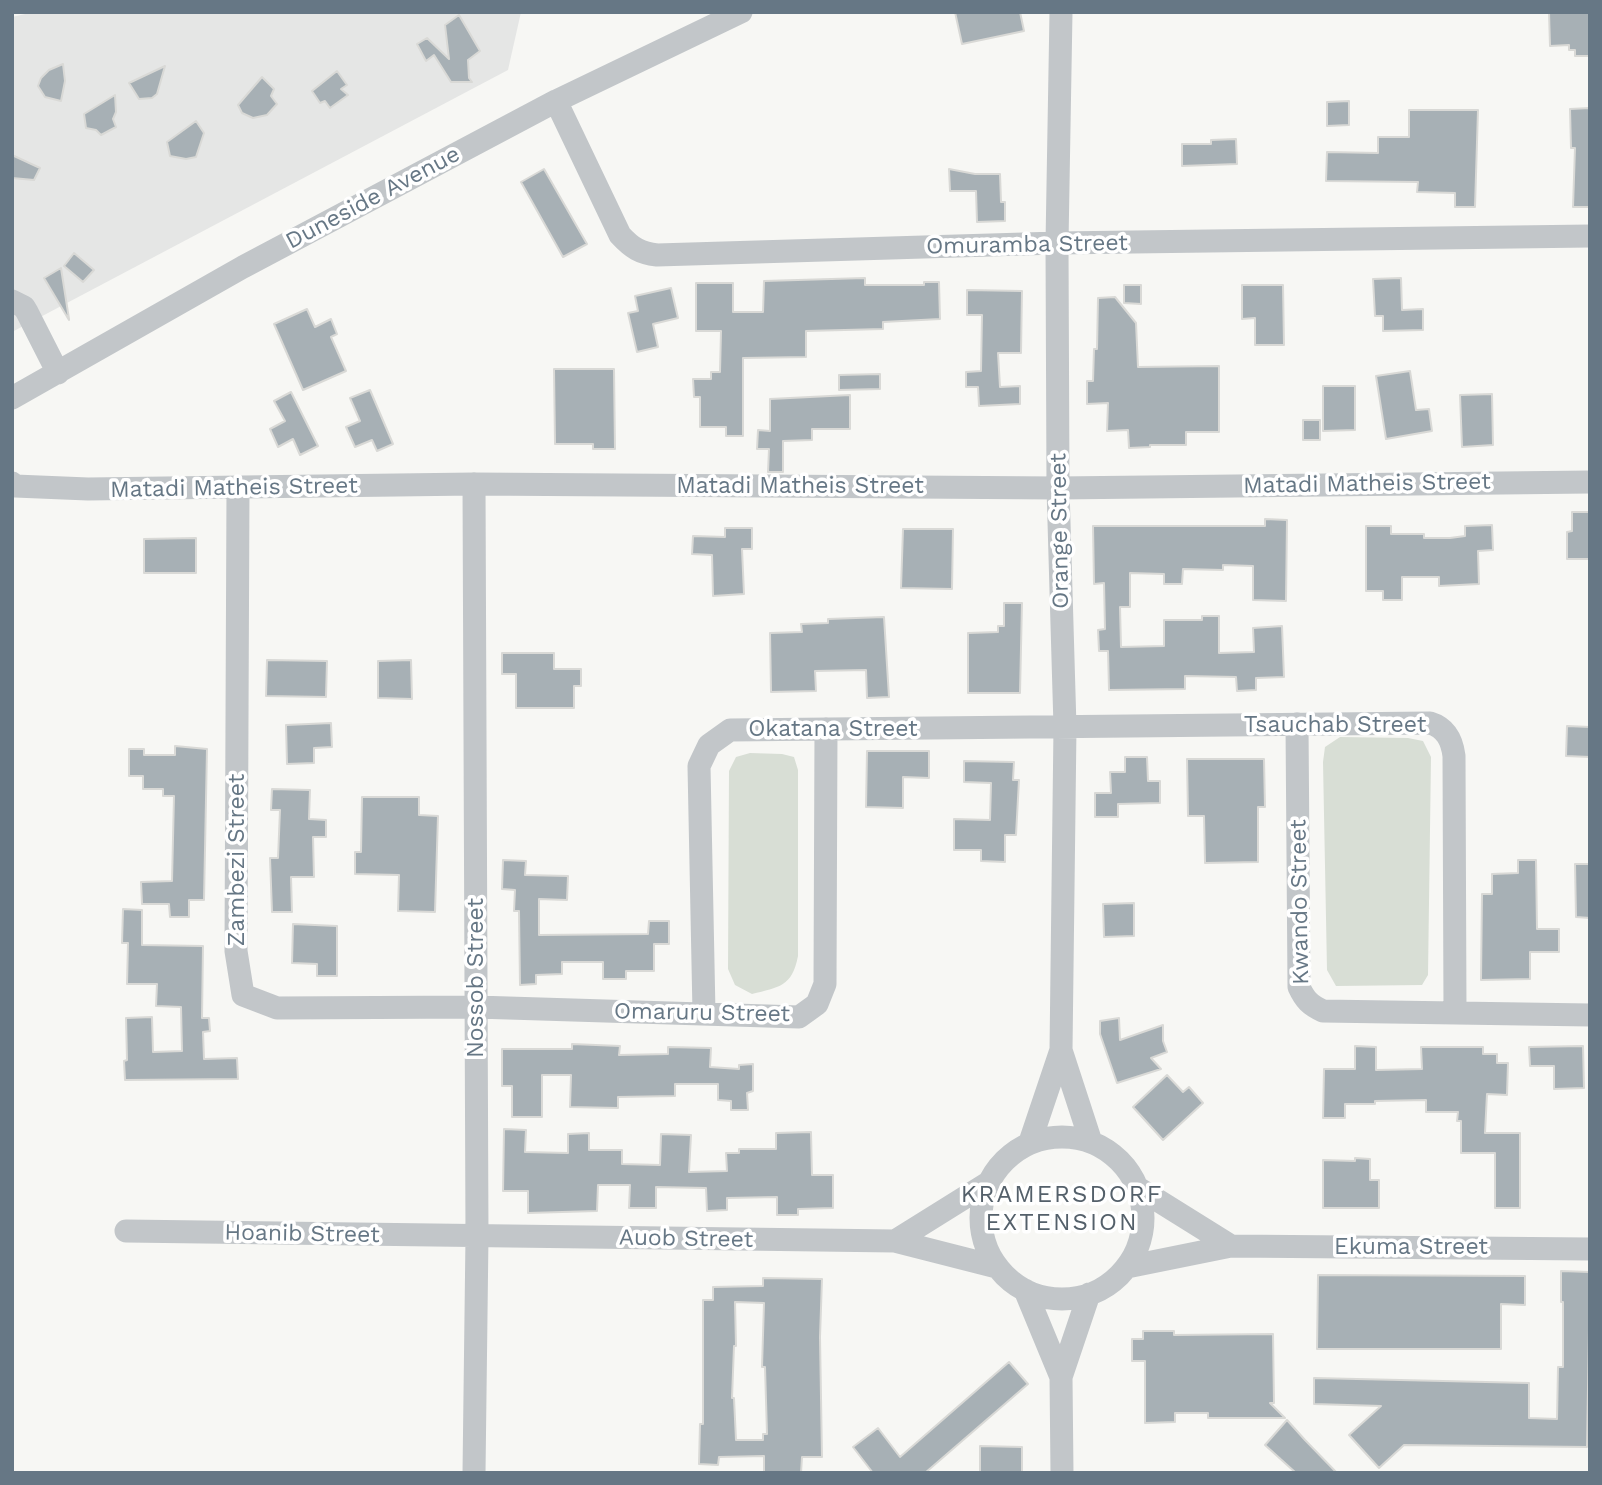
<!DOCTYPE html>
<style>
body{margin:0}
#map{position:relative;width:1602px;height:1485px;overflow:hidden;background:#f7f7f4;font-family:"Work Sans",sans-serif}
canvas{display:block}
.frame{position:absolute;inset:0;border:14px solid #667785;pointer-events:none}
</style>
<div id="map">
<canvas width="1602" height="1485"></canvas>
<div class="frame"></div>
</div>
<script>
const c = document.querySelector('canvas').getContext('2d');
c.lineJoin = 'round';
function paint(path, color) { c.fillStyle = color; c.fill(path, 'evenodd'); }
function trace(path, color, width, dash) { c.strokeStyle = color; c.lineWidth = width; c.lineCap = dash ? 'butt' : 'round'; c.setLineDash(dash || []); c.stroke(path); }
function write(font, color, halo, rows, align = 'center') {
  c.font = font + ' "Work Sans",sans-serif'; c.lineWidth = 7; c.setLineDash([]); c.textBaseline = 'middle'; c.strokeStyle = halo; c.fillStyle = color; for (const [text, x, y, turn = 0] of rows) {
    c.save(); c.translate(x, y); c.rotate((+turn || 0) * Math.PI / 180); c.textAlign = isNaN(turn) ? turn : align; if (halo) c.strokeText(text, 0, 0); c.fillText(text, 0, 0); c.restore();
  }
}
paint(new Path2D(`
 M34,12H521L508,70L12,332V17Z`), '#e5e6e5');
paint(new Path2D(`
 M1340,737L1408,738L1423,741L1431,757L1428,975L1422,985L1336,986L1327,970L1323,762L1325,747Z
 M750,753L782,754L794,757L798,770V956C792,987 779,987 752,994L735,985L728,969L729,771L736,757Z`), '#d8ded5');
const building = new Path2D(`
 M955,12H1020L1024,31L962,44Z
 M1549,12H1590V56H1575V50H1569V45L1550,46Z
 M459,15L480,51L468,60L469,78L472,82H451L434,55L426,61L417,44L427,38L449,59L445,25Z
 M63,64L65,81L61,101L45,97L38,86L41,78L49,70Z
 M165,66L157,94L152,98L139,99L129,83Z
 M337,71L347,85L341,89L348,95L330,108L325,101L320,103L312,91Z
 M262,77L274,89L271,96L277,104L267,115L253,118L242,113L238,105Z
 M115,95L116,112L113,119L116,127L101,135L96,130L86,128L84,114Z
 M1349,101V125L1327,126V102Z
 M1590,108V207H1573L1575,148H1571L1570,109Z
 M1409,110H1478L1475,207H1455V193L1417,192L1418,182L1326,181L1327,152L1378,153V137H1409Z
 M196,121L204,133L196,157L186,159L170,156L167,142Z
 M1236,139L1237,164L1182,166V144H1211V140Z
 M12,155L40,168L34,180L12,178Z
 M544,169L587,244L563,257L521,182Z
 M949,169L975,174H1000L1001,202H1005V221L977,222L976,191H950Z
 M74,253L94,270L83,282L64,266Z
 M61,268L69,319V320L44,278Z
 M865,278V285H924V282H939L940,319L883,322V329L806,331V357L743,358V436H726V427H700V397H694L693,379H711V372H720L721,331H696V283H733V312H763L764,281Z
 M1401,278L1402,310L1423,309V330L1383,331V316H1375L1373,279Z
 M1124,285H1141V304L1124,303Z
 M1242,285H1283L1284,345H1255V318L1242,319Z
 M671,288L678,318L653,324L658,347L637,352L628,313L638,311L635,296Z
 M967,290L1022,291L1021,353H998L1000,387L1020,386V404L979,406L978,387H966V372L981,371L982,315H967Z
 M1115,297L1136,323L1138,367L1219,366V432H1186V445H1150V447L1129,448L1128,430L1107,431L1108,403L1087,404V381H1093L1094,349H1097L1098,298Z
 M307,309L315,327L331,319L337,334L331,337L346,371L303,390L274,324Z
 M554,369H614L615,449H593V444H555Z
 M1410,371L1416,410L1429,409L1432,431L1386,439L1376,376Z
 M880,374V389L839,390V375Z
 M1323,386H1355V430L1323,431Z
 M370,390L393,444L377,451L372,440L355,447L346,427L360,421L350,398Z
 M291,392L318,446L300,455L293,439L278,447L270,429L285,421L274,401Z
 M1492,394L1493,445L1462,447L1460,395Z
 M850,395V429H812V440L783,441V472H768L769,449H757L758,430L770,431V399Z
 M1303,420H1320V440H1303Z
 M1572,512H1590V559H1567V532L1572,531Z
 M1265,519L1287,520L1286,601L1253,600V566L1223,565V570L1183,569L1182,584H1164V574L1130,573V607H1120L1121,647L1164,646V620H1202V616H1219V653L1254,652L1253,628L1282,626L1284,677L1256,678V690L1237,691L1236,677L1185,676V689L1109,690L1108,651H1099L1098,630L1105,629L1104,583L1094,584L1093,526H1265Z
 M1492,525L1493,550L1478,551L1479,584L1439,586V577H1402V600H1383V591H1366V526H1391V534H1424V538H1450L1465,536V526Z
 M725,528H752V549H742L744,594L713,596L712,555L692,554L693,536L725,537Z
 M903,529H953L952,589L901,588Z
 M196,538V573H144V539Z
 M1004,603H1022L1020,693H968V633L998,632V626H1004Z
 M884,617L889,697L867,698L866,670L815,671L816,691L771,692L770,633L802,632L801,624L828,623V619Z
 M502,653H554V669H581V686H574V708H516V674H502Z
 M267,660L327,661L326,697L266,696Z
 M411,660L412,699L378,698V661Z
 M331,723L332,747L314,748V763L287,764L286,725Z
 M1567,726L1590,727V757L1566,756Z
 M175,746L207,749L204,900H189V917H170L169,904H142L141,882L172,881L174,796H163V789H143V776H129V749H144V755H175Z
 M867,751H929V778L903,777V808L866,807Z
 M1125,757H1147L1148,781H1160V803L1118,804V817H1095V793H1111L1110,772H1125Z
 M1187,759H1264L1265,807H1258V862L1205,863L1204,816H1188Z
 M964,761L1014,762L1013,780H1019L1016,835H1005V862L981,861V850H954V819L990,820L991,783L964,782Z
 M272,789L310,790L309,819L326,820V837H313L314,877H291L292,912H272L270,858H278L280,810H271Z
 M362,797H419V815L438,816L435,912L398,911L399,875L355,874V852H361Z
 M503,860L526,861L525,875L568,876L567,900L539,899V935L648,934L649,921H669V944H654V971H626V979H603V962H562V974L536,975V984L520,985L519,911H514L515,890L502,889Z
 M1518,860H1536L1537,929H1559V952H1530V979L1481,980L1482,894H1492V874L1518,873Z
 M1575,864H1590V918L1576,917Z
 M1134,903V936L1104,937L1103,904Z
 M123,909L142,910V945L203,946L202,1018H209L210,1031L203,1032L204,1059L237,1058L238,1079L125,1080L124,1061L127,1060L126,1018L152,1017L153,1052L182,1051L181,1007L156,1006L157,984H127L128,943H122Z
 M293,924L337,926V976H317V964L292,963Z
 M1119,1018L1120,1040L1163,1025V1041L1167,1052L1151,1058L1161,1069L1117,1083L1100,1034V1021Z
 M572,1044L620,1046L619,1055L668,1054V1047L711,1048L710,1067L739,1069V1065L753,1064V1091L747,1093L748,1110H731V1101L718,1100V1084H675V1096L618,1097V1108L570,1107L571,1075H542V1117H512V1086H502V1049H572Z
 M1355,1046L1376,1047V1070L1422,1069L1421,1047H1483V1054H1497V1063H1508L1507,1095L1487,1094L1485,1133H1520V1208H1495V1153H1461V1121H1457L1458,1112H1426V1100L1375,1101V1104H1345V1118H1323L1324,1069H1355Z
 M1583,1046L1584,1088L1554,1089V1066H1530L1529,1047Z
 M1167,1075L1183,1092L1189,1087L1203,1103L1163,1140L1133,1107Z
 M504,1129L526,1130L525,1152L568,1153V1134L589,1133V1150H622V1164L660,1165L661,1134L691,1135L689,1172L727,1171L726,1153H739V1149H776V1133L811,1132L812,1175H833V1208L798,1209V1215H777V1197L727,1198V1210L707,1211L706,1188L656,1187V1208H629L630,1185H598L597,1211L528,1213V1191H503Z
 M1355,1158L1370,1159V1180H1379V1208H1323V1160L1355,1161Z
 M1561,1271L1590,1272L1587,1447L1404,1445L1379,1468L1349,1435L1381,1406L1314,1404V1378L1529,1383V1418L1557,1419L1558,1367H1563V1302H1561Z
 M1318,1275L1525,1276V1305L1501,1304V1349H1317Z
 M763,1278L822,1279L820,1337L822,1457H802L801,1473H764V1456L719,1457L718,1465L699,1464L700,1424H703V1300H713V1287L763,1286ZM735,1302L764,1303L762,1367H765L767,1434H763V1440H736L734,1398H732L734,1346H736Z
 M1143,1331H1174V1335L1273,1334L1274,1403H1270L1285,1418H1208V1413H1175V1422L1145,1423V1361H1132V1339H1143Z
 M1009,1362L1028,1384L925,1473H873L853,1447L878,1428L900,1457Z
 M1287,1420L1305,1440L1337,1473H1296L1265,1445Z
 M980,1446L1022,1447V1473H980Z`);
paint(building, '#a7b0b5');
trace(building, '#d9d9d6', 2);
trace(new Path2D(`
 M556,101L620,235C632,248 640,253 657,255L1057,243L1590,236
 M12,301L24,307L27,312L58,373
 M12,398L243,267L556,101L741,12
 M12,483L15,486L88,489L474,484L1058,488L1590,482
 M238,488L236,951L243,995L277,1008L476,1007L799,1017L817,1004L825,984L826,729
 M1297,724L1299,987C1305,1000 1310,1005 1323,1011L1590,1015
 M704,1013L699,766L709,745L730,730L1430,723C1446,728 1452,740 1454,756L1455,1013
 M1061,1050L1065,727L1058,488L1057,243L1061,12
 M981 1218a81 81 0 1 1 162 0a81 81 0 1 1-162 0Z
 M1030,1142L1061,1050L1091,1142
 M988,1183L895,1241L997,1267
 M126,1231L895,1241
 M1231,1246L1590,1249
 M1127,1267L1231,1246L1138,1188
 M1025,1290L1061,1377
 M474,1473L477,1236L474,484
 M1062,1473L1061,1377L1089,1294`), '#c2c6c9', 23);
write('23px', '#667785', '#fff', [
 ["Duneside Avenue",373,198,-28],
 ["Omuramba Street",1027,245,-1],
 ["Matadi Matheis Street",1367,484,-1],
 ["Matadi Matheis Street",800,486],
 ["Matadi Matheis Street",234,488,-1],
 ["Orange Street",1060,531,-91],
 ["Tsauchab Street",1335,725],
 ["Okatana Street",833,729],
 ["Zambezi Street",237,860,-90],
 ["Kwando Street",1300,902,-91],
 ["Nossob Street",476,978,-90],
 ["Omaruru Street",702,1013,1],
 ["Hoanib Street",302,1234,1],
 ["Auob Street",686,1239,1],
 ["Ekuma Street",1411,1247]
]);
c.letterSpacing = '2px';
write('24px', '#54606a', '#fff', [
 ["KRAMERSDORF",1062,1195],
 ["EXTENSION",1062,1223]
]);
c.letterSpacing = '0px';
</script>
